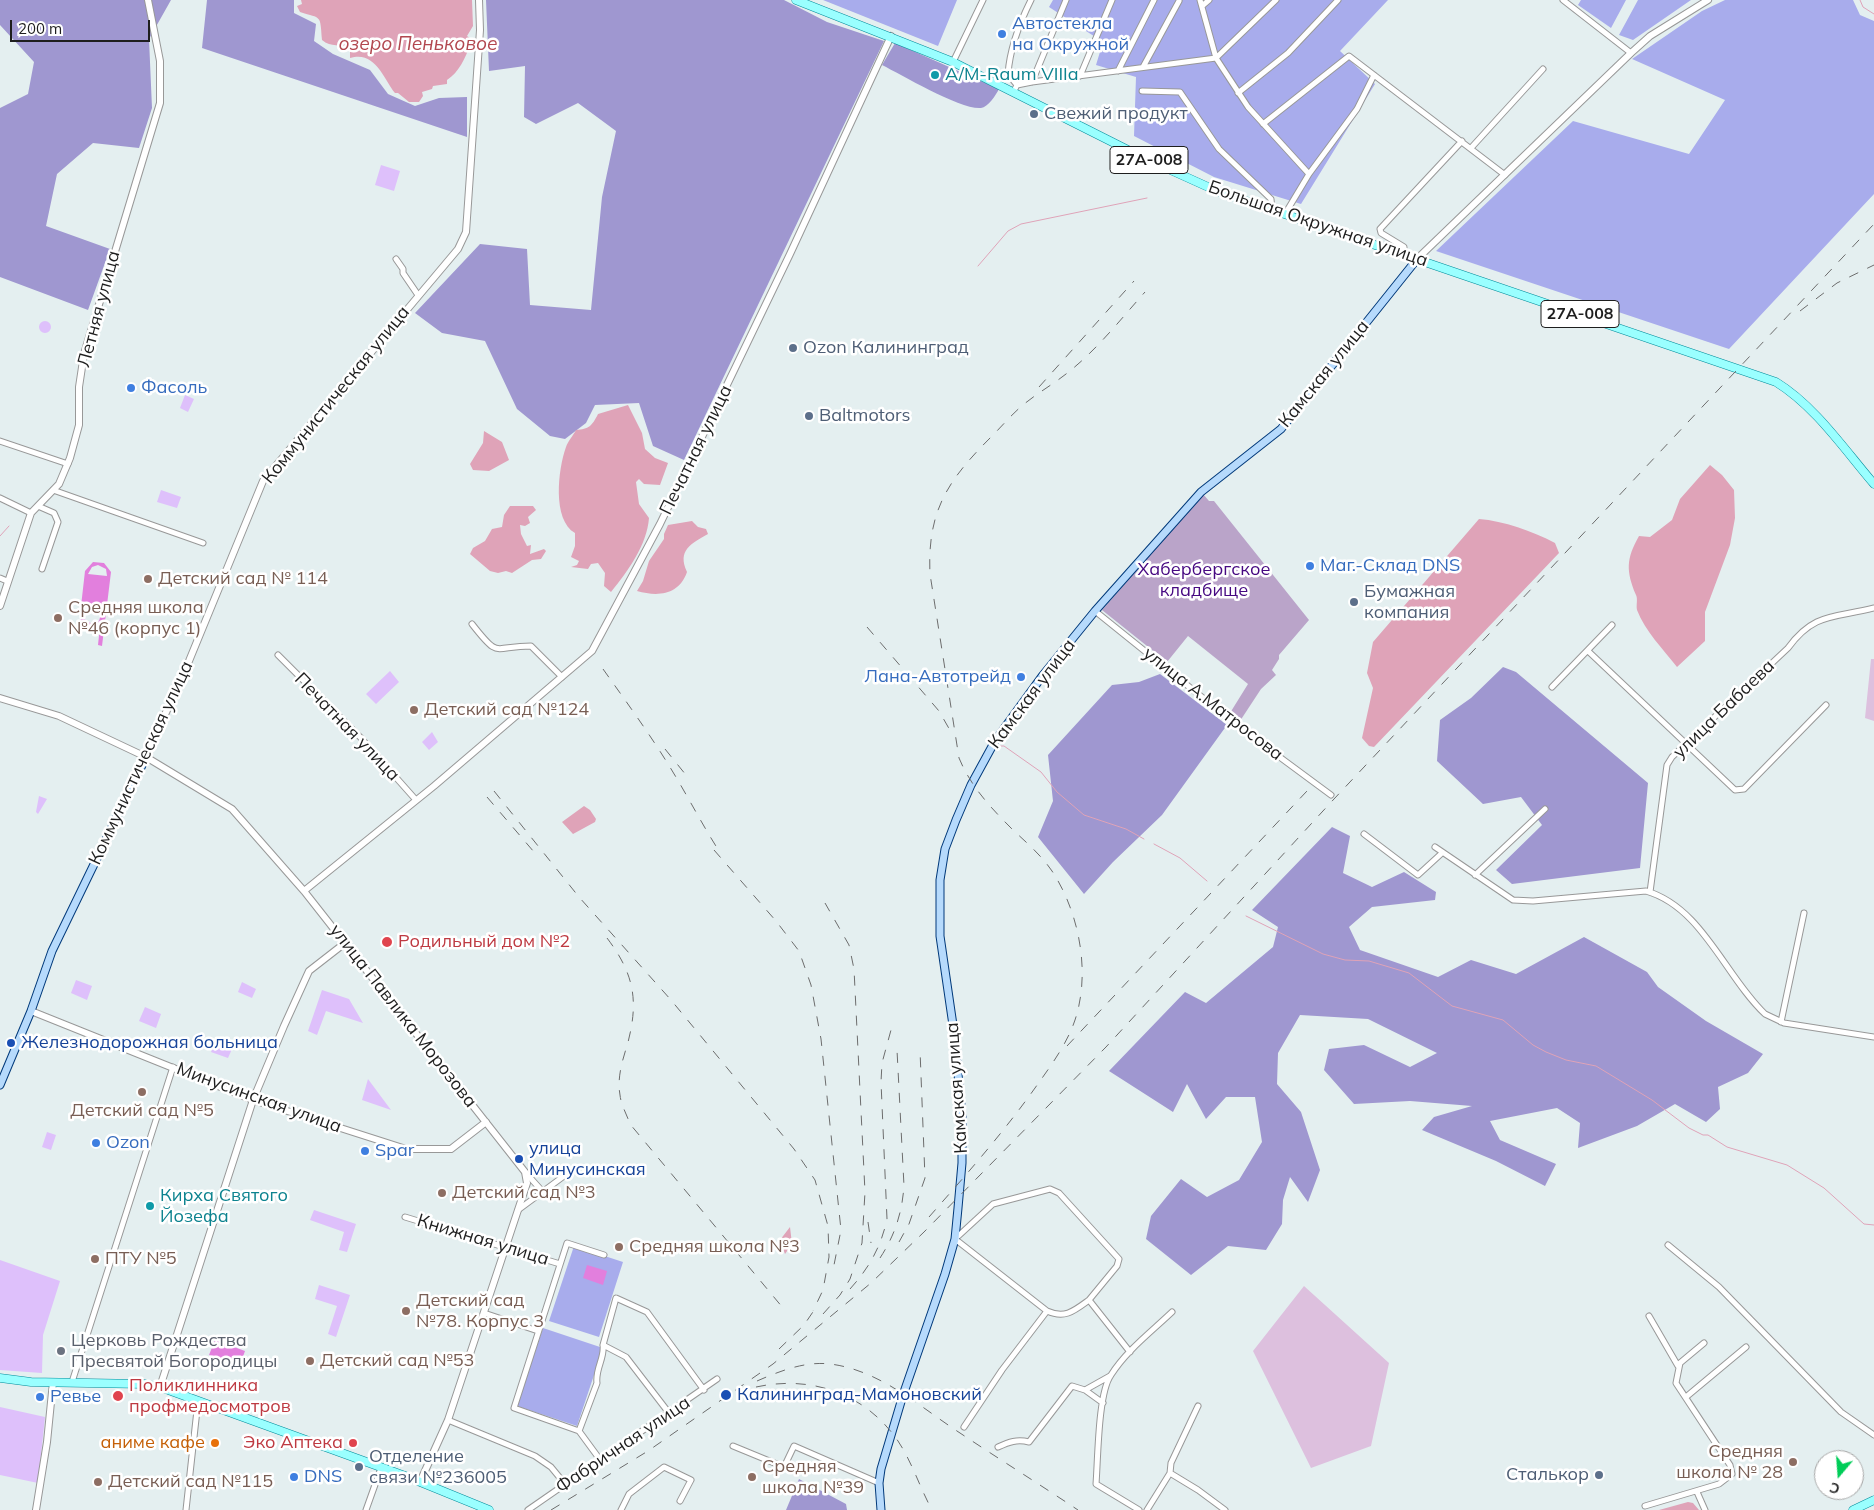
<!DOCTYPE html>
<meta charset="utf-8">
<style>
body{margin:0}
#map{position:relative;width:1874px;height:1510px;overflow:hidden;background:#e4eff0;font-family:Mulish,sans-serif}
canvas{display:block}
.north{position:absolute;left:1814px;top:1450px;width:50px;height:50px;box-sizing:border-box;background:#fff;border:1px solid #a5a5a5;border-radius:50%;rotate:198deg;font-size:14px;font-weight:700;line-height:20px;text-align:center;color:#1e1e1e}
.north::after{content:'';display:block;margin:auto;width:18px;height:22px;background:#00cd58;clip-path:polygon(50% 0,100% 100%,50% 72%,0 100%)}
.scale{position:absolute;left:10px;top:20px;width:140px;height:22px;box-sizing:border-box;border:2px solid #1e1e1e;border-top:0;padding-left:6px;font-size:15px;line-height:18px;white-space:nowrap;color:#1e1e1e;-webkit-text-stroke:4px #fff;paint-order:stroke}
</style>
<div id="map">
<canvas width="1874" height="1510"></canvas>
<div class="north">С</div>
<div class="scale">200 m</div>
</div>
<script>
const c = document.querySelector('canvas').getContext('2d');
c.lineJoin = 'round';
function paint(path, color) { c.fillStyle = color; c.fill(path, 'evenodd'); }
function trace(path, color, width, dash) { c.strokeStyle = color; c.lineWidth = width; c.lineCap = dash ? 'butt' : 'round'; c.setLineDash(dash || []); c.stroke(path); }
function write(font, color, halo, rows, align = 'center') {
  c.font = font + ' Mulish,sans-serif'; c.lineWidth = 5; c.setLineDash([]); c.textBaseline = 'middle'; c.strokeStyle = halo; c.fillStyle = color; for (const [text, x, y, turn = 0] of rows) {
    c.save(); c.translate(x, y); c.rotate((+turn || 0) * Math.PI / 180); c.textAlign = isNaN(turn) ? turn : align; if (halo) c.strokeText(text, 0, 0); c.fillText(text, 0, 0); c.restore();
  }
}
paint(new Path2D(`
 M823,0H957L938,46Z
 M1053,0H1388L1340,51L1375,84L1301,204L1214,177L1134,136L1136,77L1096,65L1103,42L1049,7Z
 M1581,0H1626L1611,28L1578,5Z
 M1638,0H1691L1633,40L1619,35Z
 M1725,0H1853L1860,15L1874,21V194L1729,349L1436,251L1573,121L1689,154L1725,100L1632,59L1702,11Z
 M574,1246L623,1262L599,1337L549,1321Z
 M543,1328L603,1348L577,1426L517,1406Z`), '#a8acec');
paint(new Path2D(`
 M0,0H171L149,39L152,108L139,148L93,143L57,174L46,226L110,249L88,310L0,277V108L28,94L34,62L0,25Z
 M207,0H294V13L316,24L314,41L333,54L370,70L388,94L415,106L439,98L467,97V137L202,48Z
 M486,0H784L827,22L884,41L684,460L653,446L639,403L595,405L586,423L565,439L550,436L517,409L485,341L442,333L415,313L480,244L527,249L530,305L591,310L602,197L616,131L578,103L536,124L524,117L525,66L489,71Z
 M895,43L999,89C996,95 988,107 981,108C961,110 902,75 882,65Z
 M1503,667L1516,672L1648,783L1640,868L1512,884L1496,870L1542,825L1521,797L1483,804L1437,761L1440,720L1471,698Z
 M1160,674L1227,725L1162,815L1113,862L1084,894L1038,837L1053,801L1048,755L1112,685L1139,682Z
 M1332,827L1350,836L1343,873L1372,887L1404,872L1436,892L1435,900L1372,907L1349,927L1360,950L1438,977L1471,960L1516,974L1584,937L1647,972L1658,987L1706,1021L1763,1054L1748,1073L1718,1087L1720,1109L1706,1122L1675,1104L1637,1126L1578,1148L1580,1123L1557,1108L1490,1121L1500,1140L1556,1164L1545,1186L1496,1161L1422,1130L1434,1117L1472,1106L1410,1101L1354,1104L1324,1070L1329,1049L1364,1045L1410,1067L1437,1053L1368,1019L1300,1015L1278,1053L1277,1084L1301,1112L1320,1170L1308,1202L1290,1177L1283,1200L1282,1224L1266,1250L1228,1246L1191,1275L1146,1239L1151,1216L1181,1179L1207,1197L1239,1180L1262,1142L1255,1097H1226L1206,1119L1187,1084L1173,1112L1109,1071L1185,992L1206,1003L1273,947L1278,927L1252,910Z
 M799,1479L846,1504L847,1510H786Z`), '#9f97d0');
paint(new Path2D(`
 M1871,659H1874V721L1865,718Z
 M1304,1286L1389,1363L1371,1446L1311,1468L1253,1351Z`), '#ddc0de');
paint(new Path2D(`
 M1203,494L1209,501H1214L1309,620L1279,655V659L1272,670L1276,675L1261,689L1240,721L1230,713L1248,684L1188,636L1167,662L1102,610Z`), '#baa4c9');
paint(new Path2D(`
 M381,165L400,171L394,191L375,185Z
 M39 327a6 6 0 1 1 12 0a6 6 0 1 1-12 0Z
 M185,395L194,399L188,412L180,408Z
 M161,490L181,497L177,508L157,502Z
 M390,671L399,682L376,704L366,694Z
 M432,732L438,742L429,750L422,742Z
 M39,796L47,799L38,814L36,812Z
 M76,980L92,986L87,1000L71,993Z
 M242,982L256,989L252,998L238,992Z
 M322,990L349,999L363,1023L326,1011L317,1035L308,1031Z
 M145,1007L161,1014L156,1028L139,1021Z
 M215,1042L232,1049L228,1058L211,1052Z
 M368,1079L391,1110L362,1100Z
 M47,1132L56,1135L51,1150L42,1147Z
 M314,1210L356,1224L347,1252L339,1250L344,1232L310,1220Z
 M0,1260L60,1281L43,1335L42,1373L0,1370Z
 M319,1285L350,1295L336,1337L328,1334L337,1306L315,1299Z
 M0,1407L45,1417L38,1483L0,1475Z`), '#dec0fb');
paint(new Path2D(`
 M93,562L104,563L111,572L102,646L98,645L100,626L88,627L81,621L80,615L85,571ZM98,565L106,569L107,576L88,574L92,567ZM84,605L103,607L99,621L93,624L86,621L83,615Z
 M587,1265L607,1271L603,1285L583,1278Z
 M215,1340L245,1351L240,1365L209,1355Z`), '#e27fdd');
paint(new Path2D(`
 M301,0H472L473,26L467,36L475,42L470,45C465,59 459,72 447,80V84L433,86L432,89L422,92L423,96L419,102H409L398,93H395C384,79 375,50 350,58V49C341,43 331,48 322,40C320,14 322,19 300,12L297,6L302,4Z
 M628,405L642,433L645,449L655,458L668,463L660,485L644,484L639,479L636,482L639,504L649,518C647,545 628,571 611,592L604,586L605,573L598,563L591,564L588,569L571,567L577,565L579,561L571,557L575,546V533C552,520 558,469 566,447C568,441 573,436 576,430C589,429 592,426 598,414Z
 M484,431L502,442L509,460L489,471L473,470L470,464L483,443Z
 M1710,465L1722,475L1734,490L1735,518L1730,545L1705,612V641L1677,667C1663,649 1645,631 1637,610C1636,605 1638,599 1636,595C1626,571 1626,559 1639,536L1650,537L1672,520L1680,499Z
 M510,506H533L536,510L528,517L530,523L525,526L520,525L521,534L527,546L531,545L530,554L544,549L546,551L541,559L532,560L512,573L506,571L498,573L490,571L470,554L473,548L485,541L492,529L502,527L504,515Z
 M1479,519C1504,521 1532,531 1555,543L1559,553L1374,747L1369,746L1362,738L1373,688L1367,673L1373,642Z
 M692,521L698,527L706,529L708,534C691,544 677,550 687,572C679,595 658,597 637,591L643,581L649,561L664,539V534L668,525Z
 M584,806L590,810L596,819L595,822L573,834L562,822Z
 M790,1227L792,1244L785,1254L780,1240Z
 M1688,1502L1693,1503L1699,1510H1659Z`), '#dfa3b8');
trace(new Path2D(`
 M1860,0L1863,7L1874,14
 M978,266L1008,231L1021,224L1147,198
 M0,536L9,526
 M1000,746H1004L1041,772L1057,792L1084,815L1126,829L1144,839
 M1154,844L1180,858L1207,881
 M1246,916L1323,954L1345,960L1369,961L1409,973L1452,1006L1503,1020L1533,1045L1546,1052L1566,1060L1596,1066L1652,1100L1689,1128L1703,1135H1708L1727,1147L1787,1165L1824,1188L1864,1224L1874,1225`), '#dfa3b8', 1);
const minor = new Path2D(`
 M1200,0L1216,58L1248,107L1309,174L1357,109L1374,75
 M1563,0L1631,53
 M1202,6L1209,0
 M953,62L983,0
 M1143,67L1179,1
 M1118,71L1154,0
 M1080,76L1112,0
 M1032,82L1066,0
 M1017,85L1008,74C1010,47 1019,24 1031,0
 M1014,91L1017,85L1032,82L1216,58L1276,0
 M1142,91L1180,92L1219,149L1271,199L1272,209
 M1238,93L1288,53L1338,0
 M1263,124L1349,56L1505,175
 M1471,148L1543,69
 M1285,214L1309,174
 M1404,254V247L1381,233L1380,229L1462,141
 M396,259L403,269V273L418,295
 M0,441L68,464
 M53,490L203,543
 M0,498L31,513
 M38,506L54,513L58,522L42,569
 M0,578L7,581
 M1095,611L1239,727L1331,795
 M472,624C500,660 493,646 531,646L562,677
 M1588,651L1735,790L1744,789L1826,705
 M278,655L361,738L416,800
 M1552,687L1612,625
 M1364,834L1418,875L1442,853
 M1435,847L1513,900L1533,901L1646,891C1702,907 1725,976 1765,1014L1784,1023L1874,1037
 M1475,875L1545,809
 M1650,892L1667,765L1672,757L1788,648C1814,612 1835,618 1874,608
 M1781,1022L1804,913
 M525,1172L543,1192
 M518,1210L568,1173
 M405,1217L560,1264
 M1668,1245L1719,1287L1841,1412L1874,1435
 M604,1255L567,1243L514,1408L579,1431L597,1383C595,1369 605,1358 603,1345L616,1298L647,1312L704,1390
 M1089,1300L1117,1266L1119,1259L1059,1193L1050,1189L993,1204L955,1239L1047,1311C1065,1319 1074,1311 1089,1300L1130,1352
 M484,1313L538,1331
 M1649,1316L1678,1366
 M603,1345L626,1357L669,1413
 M72,1382L173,1067
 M1085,1390L1103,1403
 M1686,1397L1746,1347
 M448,1420L535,1456L551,1467L565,1484
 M964,1427L1002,1370L1047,1311
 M579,1431L601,1461
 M733,1446L784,1467L794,1446L879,1483
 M998,1447C1009,1442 1017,1439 1029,1442L1072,1386L1085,1390L1110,1376
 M1170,1473L1198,1490L1225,1510
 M1697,1492L1705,1510
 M1645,1506L1719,1484L1732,1474L1730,1465L1676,1383L1680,1363L1704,1343
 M186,1510L198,1401
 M366,1510L381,1468
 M528,1510L717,1379
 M621,1510L629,1494L664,1467L691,1480L680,1501
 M1139,1510L1096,1484C1098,1459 1098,1393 1111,1375C1126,1351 1151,1332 1172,1312
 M1147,1510L1170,1473L1171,1463L1198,1406`);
const tertiary = new Path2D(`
 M1418,258L1631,53L1650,36L1708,0
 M0,606L31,513L59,484L70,458L79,425V387L84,354L160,103V61L148,0
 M0,698L59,716L146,757L232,809L304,891L525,1172L527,1183L448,1420L420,1482
 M146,757L189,661L263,481L458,249L466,232L480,30L479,0
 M304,891L434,786L592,651L660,524L790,254L891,36
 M31,1011L253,1100L406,1149H451L486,1122
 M160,1387L253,1100L284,1026L309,971L345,943
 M36,1510L47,1442L53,1382`);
const secondary = new Path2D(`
 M0,1085L31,1011L52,951L146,757
 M881,1510L879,1483L881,1469L903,1395L945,1274L955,1239L958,1208L962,1163V1116L954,1032L940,936V880L945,849L956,820L971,785L995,741L1043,675L1095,611L1201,492L1281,429L1418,258`);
const primary = new Path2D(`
 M796,0L953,62L1144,158L1217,191L1776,382C1815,406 1844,449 1874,484
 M0,1378L31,1382L144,1384L160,1387L408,1477L489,1510
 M1853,1510L1874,1500`);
trace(minor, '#989898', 7);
trace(tertiary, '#989898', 8);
trace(secondary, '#01397a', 9);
trace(primary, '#008a99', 9);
trace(minor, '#fff', 5);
trace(tertiary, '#fff', 6);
trace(secondary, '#b6dafc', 7);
trace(primary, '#9affff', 8);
trace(new Path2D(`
 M1800,311L1837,283L1874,265
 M1039,387L1134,281
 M867,627L939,711L951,732
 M603,669C630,707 657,744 680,784C694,808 706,831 721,854
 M665,749L690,780
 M494,791L579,897L671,1000L794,1149L815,1180L828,1226L829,1257L823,1290L813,1311
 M487,797L534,852
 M714,850L776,921L799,951L811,985L821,1039L841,1230L833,1270
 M607,938C635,975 639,1002 627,1046C622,1061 617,1079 620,1095C621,1105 627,1115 630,1124L783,1308
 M1067,1046L1307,791
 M929,1217C966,1175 1003,1133 1035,1088C1050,1067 1067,1044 1075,1020C1091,972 1079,912 1052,871C1041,855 1027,843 1013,830C991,808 971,787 959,758L930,574C927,509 949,479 993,435C1003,425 1012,414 1023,405C1036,394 1052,385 1066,374C1096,351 1120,320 1145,292
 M868,1222L871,1243
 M899,1242L909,1224L925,1178L920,1050
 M880,1258C895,1235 902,1213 904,1186L897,1050
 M850,1289C869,1268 881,1247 887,1219L881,1082L882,1063L891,1030
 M823,1314L840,1295L850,1279L862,1243L865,1192L854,969L849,945L825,903
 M779,1349L804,1325L817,1306
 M757,1381C780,1371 805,1361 830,1364C880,1370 920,1407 960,1433C999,1459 1039,1484 1078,1510
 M756,1387C811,1375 865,1393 898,1441C912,1462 920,1488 932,1510
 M551,1510L648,1451L773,1364L871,1283L924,1232L1106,1047L1334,799L1874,224`), '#6c6c6c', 1, [10, 10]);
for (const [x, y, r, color] of [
 [1002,34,5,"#3f7fe0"],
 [935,75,5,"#0f9aa8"],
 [1034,114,5,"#5c6f8a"],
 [793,348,5,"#5c6f8a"],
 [131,388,5,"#3f7fe0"],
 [809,416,5,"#5c6f8a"],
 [1310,566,5,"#3f7fe0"],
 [148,579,5,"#8d6e63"],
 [1354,602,5,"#5c6f8a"],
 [58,618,5,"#8d6e63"],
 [1021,677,5,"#3f7fe0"],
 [414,710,5,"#8d6e63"],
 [387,942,6,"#e0444e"],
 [11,1043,5,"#1a4fb4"],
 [142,1092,5,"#8d6e63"],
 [96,1143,5,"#3f7fe0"],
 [365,1151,5,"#3f7fe0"],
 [519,1159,5,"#1a4fb4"],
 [442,1193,5,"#8d6e63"],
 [150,1206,5,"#0f9aa8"],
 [619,1247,5,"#8d6e63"],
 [95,1259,5,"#8d6e63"],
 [406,1311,5,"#8d6e63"],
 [61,1351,5,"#6b7280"],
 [310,1361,5,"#8d6e63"],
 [726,1395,6,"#1a4fb4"],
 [118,1396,6,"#e0444e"],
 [40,1397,5,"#3f7fe0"],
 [215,1443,5,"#e8710a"],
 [353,1443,5,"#e0444e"],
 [1793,1462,5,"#8d6e63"],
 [359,1467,5,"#5c6f8a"],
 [1599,1475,5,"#5c6f8a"],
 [294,1477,5,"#3f7fe0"],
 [752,1477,5,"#8d6e63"],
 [98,1482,5,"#8d6e63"]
]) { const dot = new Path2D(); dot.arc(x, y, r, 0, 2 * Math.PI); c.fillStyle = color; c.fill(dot); trace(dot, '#fff', 2); }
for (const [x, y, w] of [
 [1149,160,78],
 [1580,314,78]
]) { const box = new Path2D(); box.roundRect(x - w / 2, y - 13.5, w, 27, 4); c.fillStyle = '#fff'; c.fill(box); trace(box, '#1e1e1e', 1); }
write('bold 16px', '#1e1e1e', null, [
 ["27А-008",1149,160],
 ["27А-008",1580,314]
]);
write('18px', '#366cbe', '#fff', [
 ["Автостекла",1012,24],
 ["на Окружной",1012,45],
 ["Фасоль",141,388],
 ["Маг.-Склад DNS",1320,566],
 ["Лана-Автотрейд",1011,677,"right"],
 ["Ozon",106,1143],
 ["Spar",375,1151],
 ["Ревье",50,1397],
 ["DNS",304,1477]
], 'left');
write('18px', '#0d838f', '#fff', [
 ["A/M-Raum VIIIa",945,75],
 ["Кирха Святого",160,1196],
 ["Йозефа",160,1217]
], 'left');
write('18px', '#4e5e75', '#fff', [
 ["Свежий продукт",1044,114],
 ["Ozon Калининград",803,348],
 ["Baltmotors",819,416],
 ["Бумажная",1364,592],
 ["компания",1364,613],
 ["Отделение",369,1457],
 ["связи №236005",369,1478],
 ["Сталькор",1589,1475,"right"]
], 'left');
write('18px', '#1e1e1e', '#fff', [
 ["Большая Окружная улица",1318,224,19],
 ["Летняя улица",99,309,-75],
 ["Камская улица",1324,374,-51],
 ["Коммунистическая улица",336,395,-51],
 ["Печатная улица",696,450,-64],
 ["Камская улица",1032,694,-53],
 ["улица А.Матросова",1213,704,38],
 ["улица Бабаева",1724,709,-44],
 ["Печатная улица",347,727,46],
 ["Коммунистическая улица",141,763,-65],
 ["улица Павлика Морозова",403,1016,52],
 ["Камская улица",957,1088,-94],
 ["Минусинская улица",259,1098,20],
 ["Книжная улица",483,1240,17],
 ["Фабричная улица",623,1445,-34]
]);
write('18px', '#460881', '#fff', [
 ["Хабербергское",1204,570],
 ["кладбище",1204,591]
]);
write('18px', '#785e54', '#fff', [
 ["Детский сад № 114",158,579],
 ["Средняя школа",68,608],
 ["№46 (корпус 1)",68,629],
 ["Детский сад №124",424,710],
 ["Детский сад №5",142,1111,"center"],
 ["Детский сад №3",452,1193],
 ["Средняя школа №3",629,1247],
 ["ПТУ №5",105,1259],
 ["Детский сад",416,1301],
 ["№78. Корпус 3",416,1322],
 ["Детский сад №53",320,1361],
 ["Средняя",1783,1452,"right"],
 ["школа № 28",1783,1473,"right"],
 ["Средняя",762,1467],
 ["школа №39",762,1488],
 ["Детский сад №115",108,1482]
], 'left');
write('18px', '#be3a42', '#fff', [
 ["Родильный дом №2",398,942],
 ["Поликлинника",129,1386],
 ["профмедосмотров",129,1407],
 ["Эко Аптека",343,1443,"right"]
], 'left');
write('18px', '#164399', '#fff', [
 ["Железнодорожная больница",21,1043],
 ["улица",529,1149],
 ["Минусинская",529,1170],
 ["Калининград-Мамоновский",737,1395]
], 'left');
write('18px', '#5b616d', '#fff', [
 ["Церковь Рождества",71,1341],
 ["Пресвятой Богородицы",71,1362]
], 'left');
write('18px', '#c56008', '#fff', [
 ["аниме кафе",205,1443]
], 'right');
write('italic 19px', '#b2474f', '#fff', [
 ["озеро Пеньковое",418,44]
]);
</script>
